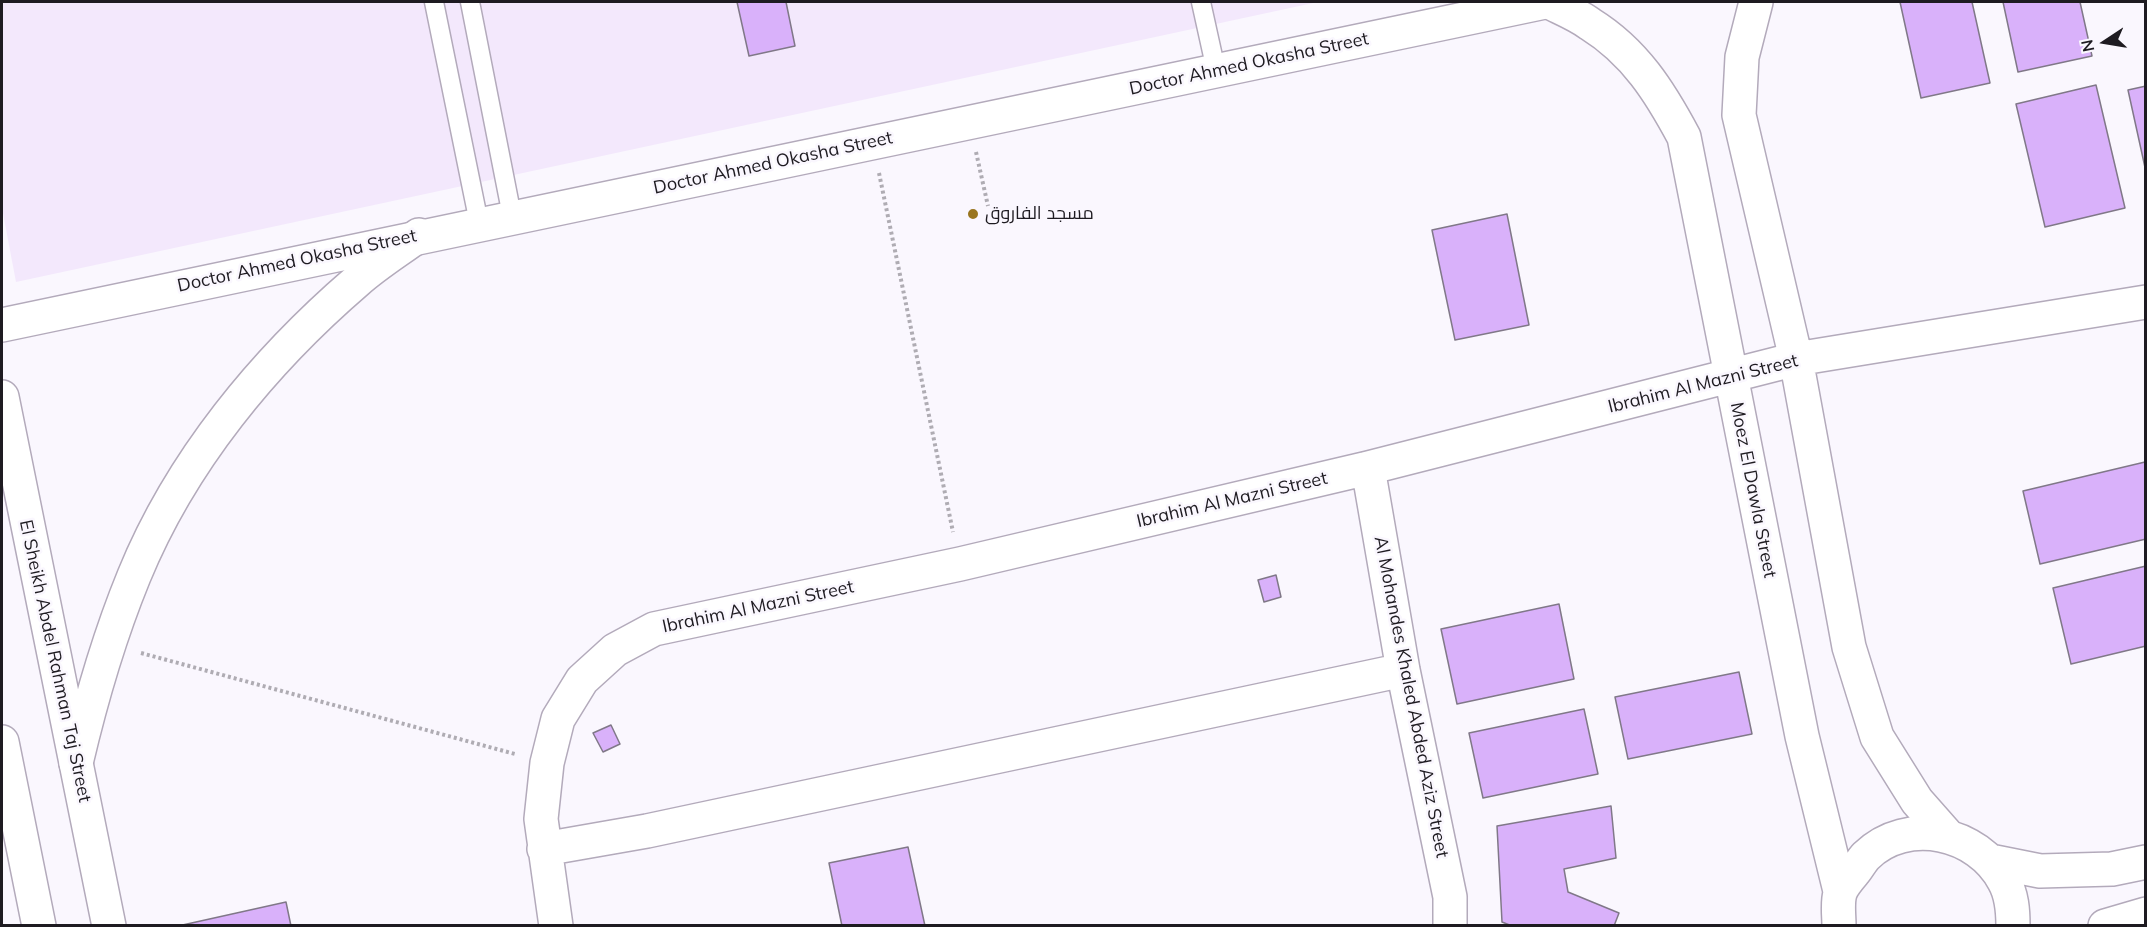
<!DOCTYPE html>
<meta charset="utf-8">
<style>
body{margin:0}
#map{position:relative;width:2147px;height:927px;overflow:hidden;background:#faf7fe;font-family:Mulish,sans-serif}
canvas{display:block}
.frame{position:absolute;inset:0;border:3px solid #1e1b21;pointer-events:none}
.north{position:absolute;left:2075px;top:12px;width:60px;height:60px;-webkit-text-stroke:4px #faf7fe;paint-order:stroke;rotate:258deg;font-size:16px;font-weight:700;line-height:24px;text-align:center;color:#1e1b21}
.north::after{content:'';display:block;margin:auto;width:21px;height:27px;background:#1e1b21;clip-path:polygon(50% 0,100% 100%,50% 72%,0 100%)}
</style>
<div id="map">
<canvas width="2147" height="927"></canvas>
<div class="frame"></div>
<div class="north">N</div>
</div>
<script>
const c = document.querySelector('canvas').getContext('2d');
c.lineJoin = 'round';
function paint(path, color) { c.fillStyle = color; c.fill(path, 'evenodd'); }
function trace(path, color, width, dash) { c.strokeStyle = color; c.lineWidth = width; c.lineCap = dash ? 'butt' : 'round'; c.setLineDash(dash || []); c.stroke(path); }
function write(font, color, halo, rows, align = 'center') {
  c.font = font + ' Mulish,Cairo,sans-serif'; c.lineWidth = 5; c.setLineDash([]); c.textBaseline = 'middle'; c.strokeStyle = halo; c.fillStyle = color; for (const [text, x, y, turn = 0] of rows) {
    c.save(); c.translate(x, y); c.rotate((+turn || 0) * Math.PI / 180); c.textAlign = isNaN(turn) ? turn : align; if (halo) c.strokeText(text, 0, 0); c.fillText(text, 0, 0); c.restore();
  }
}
paint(new Path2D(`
 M2,2H1318L16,282L2,208Z`), '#f3e8fc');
const building = new Path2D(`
 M737,2H786L795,46L749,56Z
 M1900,2H1972L1990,83L1921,98Z
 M2003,2H2080L2092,56L2018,72Z
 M2096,85L2125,208L2045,227L2016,104Z
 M2146,86V172L2128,90Z
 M1507,214L1529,325L1455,340L1432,230Z
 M2145,462L2146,539L2040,564L2023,491Z
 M2146,566V646L2071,664L2053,588Z
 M1276,575L1281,597L1264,602L1258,580Z
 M1559,604L1574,679L1457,704L1441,629Z
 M1739,672L1752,734L1628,759L1615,697Z
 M1584,709L1598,774L1483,798L1469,733Z
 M611,725L620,744L603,752L593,733Z
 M1611,806L1616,858L1564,869L1568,892L1619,913L1614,926H1512L1502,922L1497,826Z
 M908,847L925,926H842L829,863Z
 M286,902L291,926H178Z`);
paint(building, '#d9b1fa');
trace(building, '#807888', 1.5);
const lane = new Path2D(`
 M434,2L479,223
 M470,2L512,216
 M1201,2L1216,70`);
const street = new Path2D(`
 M1549,2C1563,9 1578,15 1590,24C1635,52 1660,92 1684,137L1802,736L1840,891
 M1756,2L1742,57L1739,115L1796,359L1849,647L1877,737L1917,801L1947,835
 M1368,468L1403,670L1450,897V926
 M76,763C91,699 109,637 134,576C181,461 264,361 357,281C376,264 399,250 419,235
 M544,849L647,831L1403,670
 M1990,861L2040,871L2112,869L2146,862
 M556,926L541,819L547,763L558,719L582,680L615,650L654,629L960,564L1368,468L1796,359L2146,302
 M1839,926C1839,915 1837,903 1840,893C1842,886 1850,877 1855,871C1859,866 1862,860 1866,856C1907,816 1978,832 2004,881C2012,895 2013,910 2013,926
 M2105,926L2146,914`);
const secondary = new Path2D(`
 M2,325C515,214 1030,109 1545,2
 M2,397L109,926
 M2,742L39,926`);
trace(lane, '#b3aabb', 21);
trace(street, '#b3aabb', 36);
trace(secondary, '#b3aabb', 36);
trace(new Path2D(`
 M976,152L988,206
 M879,173L953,532
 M141,653L515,754`), '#afacb3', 4, [3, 3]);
trace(lane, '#fff', 18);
trace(street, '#fff', 33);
trace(secondary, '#fff', 33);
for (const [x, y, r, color] of [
 [973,214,6,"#99751f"]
]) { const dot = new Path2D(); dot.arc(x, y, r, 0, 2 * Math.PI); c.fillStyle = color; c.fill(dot); trace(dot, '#faf7fe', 2); }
write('18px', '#1e1b21', '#faf7fe', [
 ["Doctor Ahmed Okasha Street",1249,64,-12],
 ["Doctor Ahmed Okasha Street",773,163,-12],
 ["Doctor Ahmed Okasha Street",297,261,-12],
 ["Ibrahim Al Mazni Street",1703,384,-14],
 ["Moez El Dawla Street",1753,490,79],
 ["Ibrahim Al Mazni Street",1232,500,-13],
 ["Ibrahim Al Mazni Street",758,607,-12],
 ["El Sheikh Abdel Rahman Taj Street",55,661,78],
 ["Al Mohandes Khaled Abded Aziz Street",1411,697,79]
]);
write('18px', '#1e1b21', '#faf7fe', [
 ["مسجد الفاروق",985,214]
], 'left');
</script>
